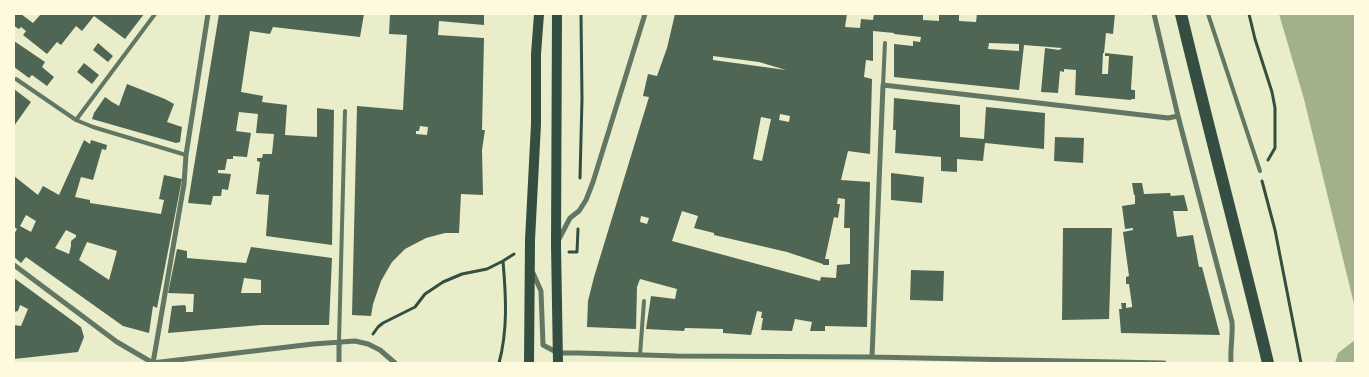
<!DOCTYPE html>
<style>
body{margin:0}
#map{position:relative;width:1369px;height:377px;overflow:hidden;background:#e9edc9;font-family:Lato,sans-serif}
canvas{display:block}
.frame{position:absolute;inset:0;border:15px solid #fefae0;pointer-events:none}
</style>
<div id="map">
<canvas width="1369" height="377"></canvas>
<div class="frame"></div>
</div>
<script>
const c = document.querySelector('canvas').getContext('2d');
c.lineJoin = 'round';
function paint(path, color) { c.fillStyle = color; c.fill(path, 'evenodd'); }
function trace(path, color, width, dash) { c.strokeStyle = color; c.lineWidth = width; c.lineCap = dash ? 'butt' : 'round'; c.setLineDash(dash || []); c.stroke(path); }
paint(new Path2D(`
 M1279,14H1355V308L1304,99Z
 M1355,340V363H1335L1338,353Z`), '#a3b18a');
paint(new Path2D(`
 M14,14H21L33,23L41,14H144L125,39L94,16L82,31L76,26L61,45L57,42L47,54L23,35L26,31L21,27L19,29L14,26Z
 M219,14H364L360,37L273,27L270,34L250,31L241,92L263,96L262,102L287,105L285,135L317,137V108L334,110L332,245L266,236L269,195L256,194L260,162L257,161V158H262L263,154H272L274,134L256,133L258,114L239,112L236,131L251,133L247,157L233,156V159H227L225,170H218V173L231,174L228,190L222,189L221,196H213L211,205L188,203Z
 M390,14H484V25L439,21L438,35L484,38L482,130H485L482,150L483,195L461,194L459,233H445L426,238L405,249L392,262L381,281L373,304L371,316L352,315L357,106L403,110L407,35L389,34ZM420,126L428,127L427,135L416,134V131H419Z
 M675,14H847L845,27L860,28L861,19L873,20L874,14H923V20L939,21V14H959V21L976,22L977,14H1115L1113,34L1106,33L1104,53H1103L1102,74H1108L1109,56H1105V53L1133,56L1131,89L1132,90H1135V99H1131V100L1075,95L1076,70L1064,69V72L1060,71L1058,93L1041,92L1045,48L1059,50L1062,48L1024,45L1019,90L894,77V44L913,46V41L920,42L921,37L894,34V33L873,31V61L866,60L864,77L872,79L870,154L848,151L841,180L870,182L867,327L825,326V331H810L812,322L795,319L792,331L761,330L763,318H761L762,312L757,311L751,335L723,333V329L685,328L684,331L646,329L651,296L675,299L677,289L640,279L637,287L636,329L587,327L588,301L594,277L649,97L643,96L648,74L657,76L667,48ZM989,43L1019,44V51L988,49ZM713,56L759,62L786,70L713,60ZM780,114L790,116L789,122L779,120ZM761,117L771,119L762,161L753,159ZM838,198L845,199L844,228H850V264L837,265L836,278L821,277L820,281L672,241L682,211L698,216L694,228L714,233V235L787,252L823,264V265H829V259H825L834,217L838,218L840,204H837ZM641,216L649,218L647,224L640,222Z
 M14,41L45,62L42,67L54,77L47,86L32,75L29,78L14,67Z
 M98,43L113,56L108,62L93,50Z
 M84,63L99,75L92,84L77,72Z
 M127,84L165,99L174,104L167,122L182,127L180,142L176,143L92,119L94,113L105,97L112,102L119,106Z
 M14,89L31,102L14,126Z
 M894,98L960,105V137L984,139L986,107L1045,113L1044,149L985,143L983,161L957,159V172L941,171V157L895,153L896,130H893Z
 M1055,137L1084,138L1083,163L1054,161Z
 M84,140L90,144L91,140L107,145L106,150L102,149L93,180L81,177L75,197L90,200V203L161,214L164,200L159,199L164,175L182,179L157,308L153,306L149,333L123,326L26,257L21,263L14,257V234L17,229L14,227V176L38,195L43,186L59,195ZM26,215L36,221L31,232L20,226ZM66,230L76,235V237L71,241V246L69,254L55,248ZM87,242L117,251L109,280L79,260Z
 M891,173L924,177L922,203L891,200Z
 M1132,183H1142L1144,194L1170,193L1171,196L1184,195L1188,211H1173L1177,237L1193,235L1199,267H1202L1220,335L1121,333L1119,309H1122L1121,303H1126V308L1132,307V305L1129,284H1126V277L1129,276L1123,232L1133,230V228L1125,229L1122,206L1135,204V195H1134Z
 M1063,228H1112L1109,319L1062,320Z
 M251,247L332,258L329,325H261L168,333L172,306L185,305L186,307V312H193L194,294L168,293L177,249L187,251V258L246,263ZM244,278L261,280V293H241Z
 M911,270L944,271L943,301L910,300Z
 M14,278L81,327L84,337L78,352L14,359V325L21,326L28,309L20,305L18,311L14,312Z`), '#4f6655');
trace(new Path2D(`
 M1249,14L1255,39L1272,92L1275,108V148L1268,160
 M580,178L582,99L581,14
 M1262,181L1275,230L1301,363
 M569,252H577L578,229
 M373,334L378,327L383,323L415,307L425,294L443,282L462,274L487,269L503,261L514,254
 M499,363C508,330 506,296 503,261`), '#344e41', 3);
trace(new Path2D(`
 M1208,14L1260,171
 M16,79L76,120L93,127L186,155
 M883,85L885,43
 M76,120L155,14
 M339,341L345,111
 M640,355L644,301`), '#617663', 4);
trace(new Path2D(`
 M1154,14L1178,116L1232,322C1233,336 1230,349 1231,363
 M559,239L570,218L579,211L586,200L593,182L645,14
 M14,265L117,342L153,363
 M533,273L541,291L543,345L558,353H579L677,356L872,357L1164,363
 M339,341V363
 M872,357L883,85L1168,118L1178,116
 M152,363L313,344L355,341L368,344L380,350L395,363
 M153,363L184,184L186,155L208,14`), '#617663', 5);
trace(new Path2D(`
 M557,14L556,245L558,363
 M529,363L530,240L536,124V54L539,14`), '#344e41', 10);
trace(new Path2D(`
 M1181,14C1209,131 1240,246 1268,363`), '#344e41', 12);
</script>
